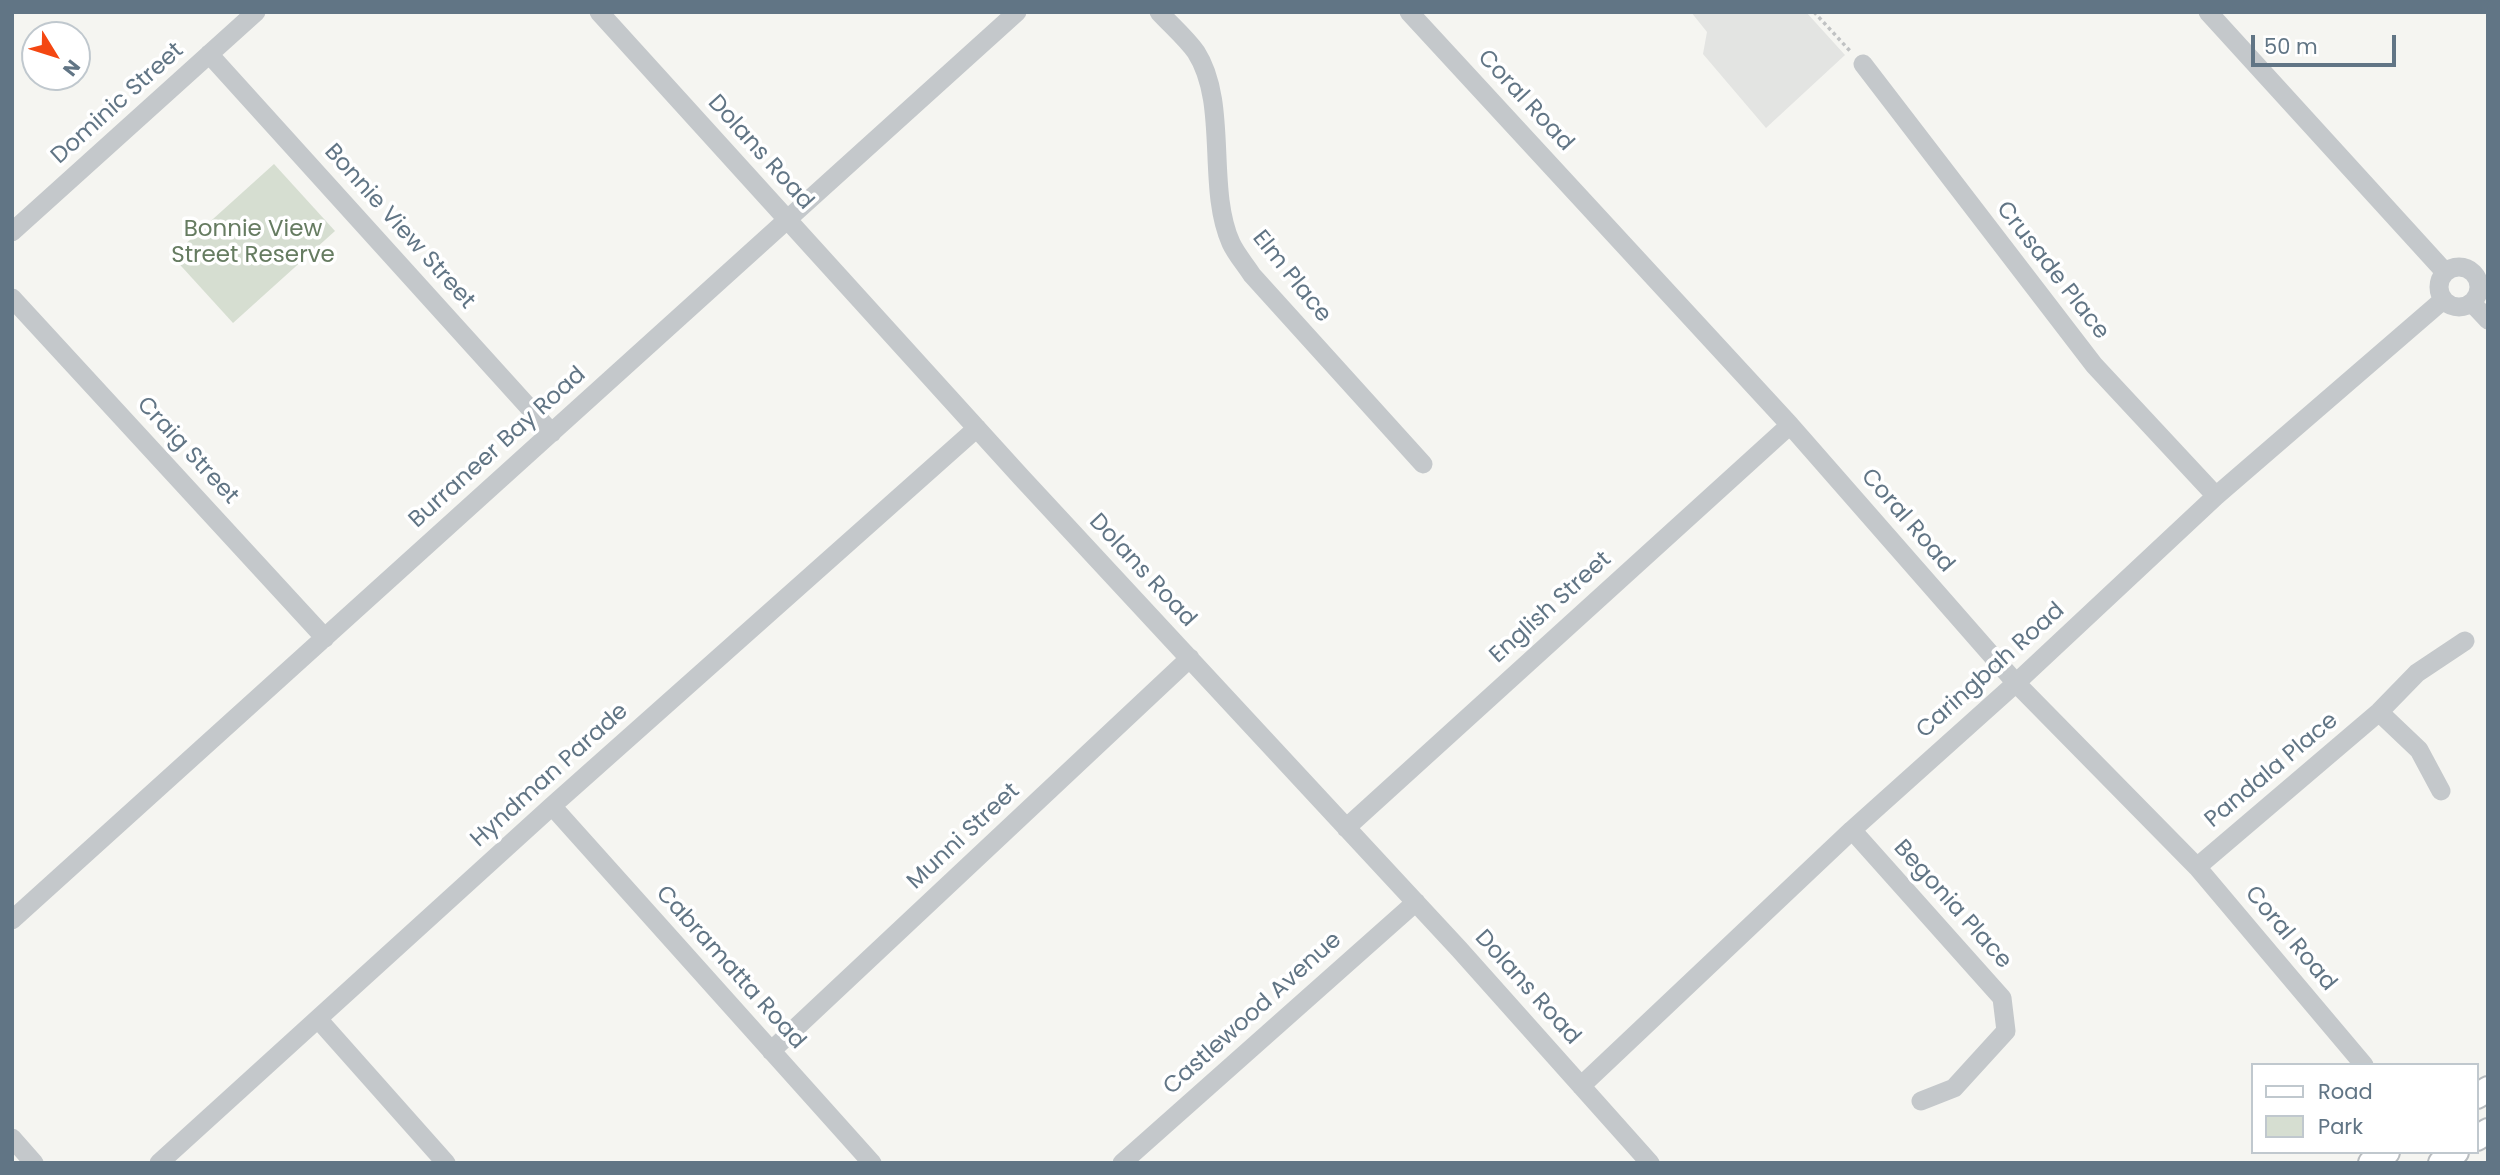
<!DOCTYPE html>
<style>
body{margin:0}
#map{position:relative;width:2500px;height:1175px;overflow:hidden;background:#f5f5f1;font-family:Poppins,sans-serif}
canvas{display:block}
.frame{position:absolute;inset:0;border:14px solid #617585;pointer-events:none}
.legend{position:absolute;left:2251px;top:1063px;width:228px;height:91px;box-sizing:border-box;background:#fff;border:2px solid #c0c8ce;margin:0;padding:9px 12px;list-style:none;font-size:21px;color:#617585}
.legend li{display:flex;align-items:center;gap:14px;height:35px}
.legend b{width:35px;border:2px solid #c0c8ce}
.north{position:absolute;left:21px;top:21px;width:70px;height:70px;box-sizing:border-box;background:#fff;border:2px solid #c0c8ce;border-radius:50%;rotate:128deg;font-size:19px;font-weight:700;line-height:28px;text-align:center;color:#617585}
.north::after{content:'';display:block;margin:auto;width:24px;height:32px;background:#f44712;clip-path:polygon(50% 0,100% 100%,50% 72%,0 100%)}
.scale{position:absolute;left:2251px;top:35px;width:145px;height:32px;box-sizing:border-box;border:4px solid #617585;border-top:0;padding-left:9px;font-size:21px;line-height:24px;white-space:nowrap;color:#617585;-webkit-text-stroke:5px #fff;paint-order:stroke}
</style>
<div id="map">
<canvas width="2500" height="1175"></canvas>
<div class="frame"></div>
<ul class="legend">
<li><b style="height:9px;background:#fff"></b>Road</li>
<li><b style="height:19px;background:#d6ded1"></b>Park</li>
</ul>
<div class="north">N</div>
<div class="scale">50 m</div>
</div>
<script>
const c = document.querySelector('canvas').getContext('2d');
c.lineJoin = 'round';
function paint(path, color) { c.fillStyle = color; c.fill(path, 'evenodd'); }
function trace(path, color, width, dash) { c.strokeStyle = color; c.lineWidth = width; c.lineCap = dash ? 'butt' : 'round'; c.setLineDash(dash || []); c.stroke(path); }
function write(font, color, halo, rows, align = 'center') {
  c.font = font + ' Poppins,sans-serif'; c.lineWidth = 7; c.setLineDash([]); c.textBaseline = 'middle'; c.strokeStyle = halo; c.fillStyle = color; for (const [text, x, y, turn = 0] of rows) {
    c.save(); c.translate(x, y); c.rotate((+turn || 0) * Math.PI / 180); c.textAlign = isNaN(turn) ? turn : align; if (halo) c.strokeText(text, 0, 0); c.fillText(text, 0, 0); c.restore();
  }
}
paint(new Path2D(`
 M1691,12H1806L1845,55L1766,128L1703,54L1707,32Z`), '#e3e4e2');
paint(new Path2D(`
 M274,164L335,231L233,323L172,256Z`), '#d6ded1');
const major = new Path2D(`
 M2477,1096L2488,1089
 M2477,1138L2488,1131
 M2371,1163L2387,1152
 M2441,1163L2456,1152`);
trace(major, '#b9bdc0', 28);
trace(new Path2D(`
 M1814,12L1851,52`), '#c0c2c3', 3.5, [3.5, 3.5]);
trace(new Path2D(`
 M599,12L1021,477L1459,949L1650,1163
 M1159,12C1171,25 1186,38 1196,52C1229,103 1206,188 1231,243C1236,254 1245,264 1252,275L1423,464
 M1409,12L1790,425L2016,683L2197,867L2364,1065
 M2208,12L2445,272
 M209,54L552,433
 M1863,64L2094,365L2216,496
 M12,232L256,12
 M2439 287a20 20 0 1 1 40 0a20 20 0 1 1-40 0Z
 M12,298L325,638
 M2472,303L2488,320
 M2379,712L2419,750L2441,791
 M552,806L872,1163
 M1346,828L1790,425
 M1852,830L2002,998L2006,1031L1954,1088L1921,1101
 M2197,867L2379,712L2417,673L2465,641
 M12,920L1017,12
 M318,1019L446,1163
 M771,1051L1190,658
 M1581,1086L1852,830L2016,683L2216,496L2443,300
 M12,1138L34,1163
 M159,1163L552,806L977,428
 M1122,1163L1416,902`), '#c4c8cb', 19);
trace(major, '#fff', 24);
write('23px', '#617585', '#fff', [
 ["Coral Road",1525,101,47],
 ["Dominic Street",118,104,-42],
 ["Dolans Road",760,153,48],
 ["Bonnie View Street",399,227,48],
 ["Crusade Place",2052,271,52],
 ["Elm Place",1291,277,51],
 ["Burraneer Bay Road",498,448,-42],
 ["Craig Street",187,451,47],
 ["Coral Road",1907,521,49],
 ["Dolans Road",1142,571,47],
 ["English Street",1551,608,-42],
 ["Caringbah Road",1991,671,-42],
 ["Pandala Place",2272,771,-40],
 ["Hyndman Parade",550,776,-42],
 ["Munni Street",964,837,-43],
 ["Begonia Place",1952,905,48],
 ["Coral Road",2290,939,50],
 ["Cabramatta Road",730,968,48],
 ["Dolans Road",1527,988,48],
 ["Castlewood Avenue",1253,1014,-42]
]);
write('23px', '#667c61', '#fff', [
 ["Bonnie View",253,230],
 ["Street Reserve",253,256]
]);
</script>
